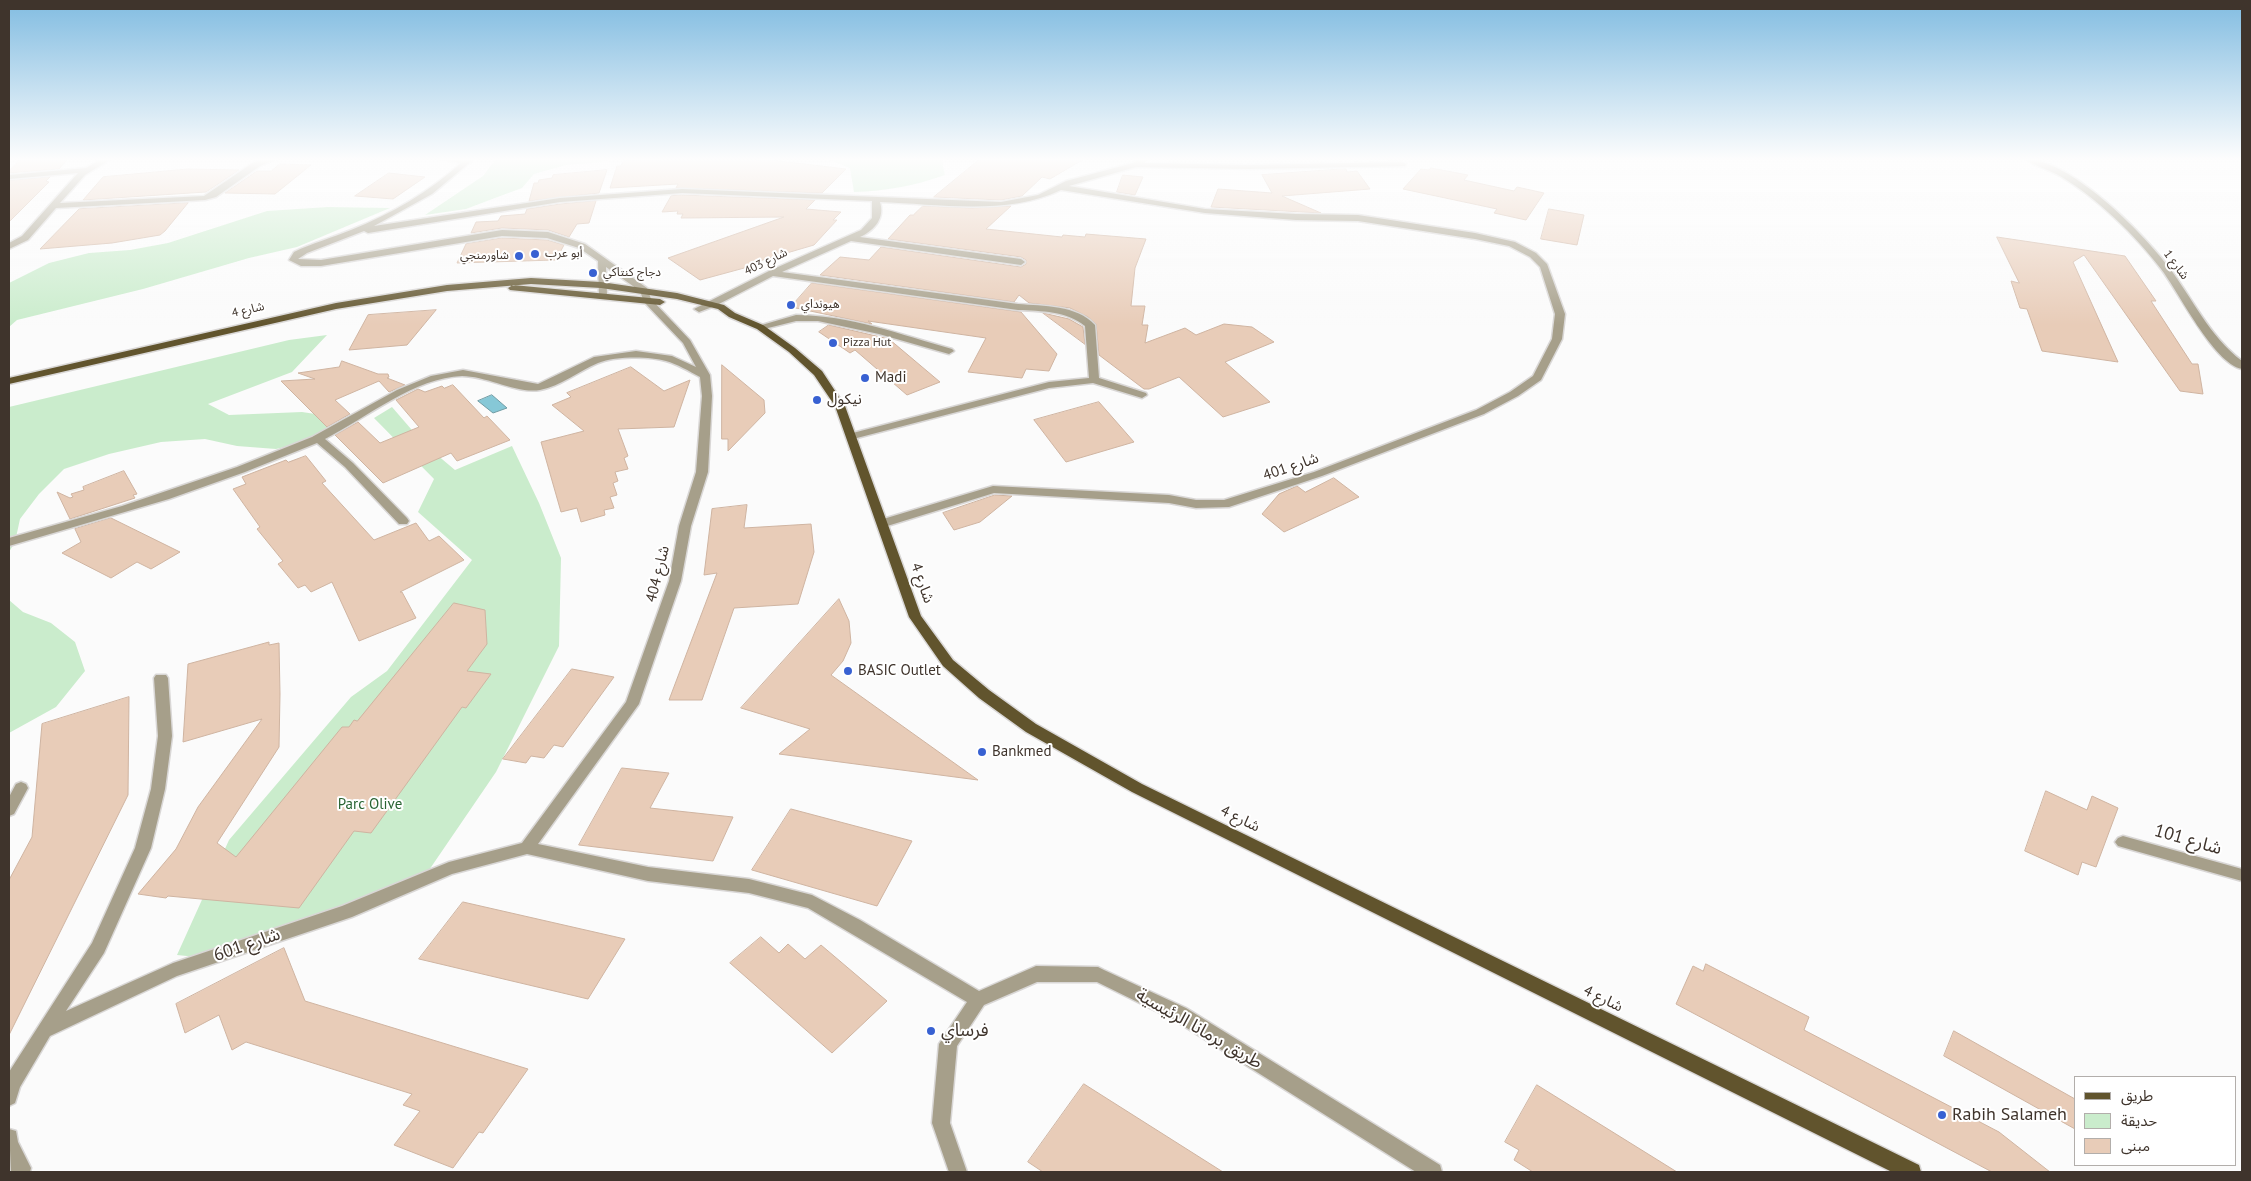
<!DOCTYPE html>
<meta charset="utf-8">
<style>
body{margin:0}
#map{position:relative;width:2251px;height:1181px;overflow:hidden;background:#fbfbfb;font-family:"PT Sans","Noto Sans Arabic",sans-serif}
canvas{display:block}
.frame{position:absolute;inset:0;border:10px solid #3f342c;pointer-events:none}
.legend{position:absolute;left:2074px;top:1076px;width:162px;height:90px;box-sizing:border-box;background:#fff;border:1px solid #b2aeab;margin:0;padding:6px 9px;list-style:none;font-size:15px;color:#3f342c}
.legend li{display:flex;align-items:center;gap:10px;height:25px}
.legend b{width:25px;border:1px solid #b2aeab}
</style>
<div id="map">
<canvas width="2251" height="1181"></canvas>
<div class="frame"></div>
<ul class="legend">
<li><b style="height:6px;background:#61542d"></b>طريق</li>
<li><b style="height:14px;background:#caeccc"></b>حديقة</li>
<li><b style="height:14px;background:#e8ccb8"></b>مبنى</li>
</ul>
</div>
<script>
const c = document.querySelector('canvas').getContext('2d');
c.lineJoin = 'round';
function paint(path, color) { c.fillStyle = color; c.fill(path, 'evenodd'); }
function trace(path, color, width, dash) { c.strokeStyle = color; c.lineWidth = width; c.lineCap = dash ? 'butt' : 'round'; c.setLineDash(dash || []); c.stroke(path); }
function write(font, color, halo, rows, align = 'center') {
  c.font = font + ' "PT Sans","Noto Sans Arabic",sans-serif'; c.lineWidth = 4; c.setLineDash([]); c.textBaseline = 'middle'; c.strokeStyle = halo; c.fillStyle = color; for (const [text, x, y, turn = 0] of rows) {
    c.save(); c.translate(x, y); c.rotate((+turn || 0) * Math.PI / 180); c.textAlign = isNaN(turn) ? turn : align; if (halo) c.strokeText(text, 0, 0); c.fillText(text, 0, 0); c.restore();
  }
}
paint(new Path2D(`
 M496,159H612L603,162L566,165L534,174L522,188L495,198L466,209L425,215L483,176Z
 M827,159H944L942,162L945,175C914,186 886,191 854,192L850,168Z
 M328,207L390,208L297,247L249,258L143,289L17,320L9,327V283L49,263L89,253L130,250L168,243L267,211Z
 M327,335L292,372L208,404L229,415L302,412L335,417L321,439L276,449L237,446L205,439L161,442L109,454L64,469L39,494L20,519L15,542L9,552V407L289,340Z
 M392,407L424,444L455,470L512,446L539,503L561,558L559,646L496,772L425,876L216,959L177,955L229,840L351,697L387,671L472,560L418,512L434,479L374,418Z
 M9,600L23,612L51,623L75,642L85,671L56,707L9,733Z`), '#caeccc');
const water = new Path2D(`
 M492,395L507,408L493,413L478,401Z`);
paint(water, '#86c8d7');
trace(water, '#719ca4', 1);
const building = new Path2D(`
 M21,159H68L59,169L9,173V171Z
 M660,159L659,161H755L763,159L846,169L822,193L676,188L678,184L610,188L617,166H621L623,161Z
 M980,159H1084L1050,179L1042,177L1022,196L1001,200L934,197Z
 M280,164L311,165L275,194L225,193L257,171H271Z
 M1431,168L1468,175L1464,180L1514,191L1517,187L1544,193L1526,220L1494,213L1497,209L1403,189L1421,169L1429,170Z
 M188,169L239,170L206,192L83,200L103,177Z
 M1346,169L1347,172L1357,171L1370,189L1282,196L1321,213L1211,207L1218,189L1272,193L1262,175Z
 M607,170L599,193L529,201L534,183H538L539,180L552,178L553,175Z
 M389,173L425,177L393,199L355,196Z
 M1123,175L1143,177L1135,195L1117,192Z
 M50,177L46,181L49,182L9,222V181Z
 M682,195L815,200L806,209L841,212L833,220H837L814,245L756,262L759,264L700,280L668,258L784,217L681,218L683,214H677L678,211L662,212L671,196Z
 M596,201L589,223L577,224L569,237L548,230L502,228L471,233L476,222L498,221L501,216L525,214L527,209L560,204Z
 M188,203L165,231L160,235L112,243L40,249L79,209Z
 M923,206L972,208L1011,206L986,229L1062,237L1063,235L1085,237L1086,234L1146,239L1135,268L1131,306H1145L1142,325H1148L1145,343L1185,328L1196,335L1224,324L1252,327L1274,342L1225,362L1270,402L1223,417L1179,377L1149,389H1144L1099,355L1096,324L1088,317L1070,308L1029,303L1019,295L1014,302L820,275L840,257L869,260L881,247L1021,267L1026,264V260L1021,257L888,239L910,215H913Z
 M1549,209L1584,215L1577,245L1541,239Z
 M1997,237L2125,256L2156,301H2151L2192,364H2198L2203,394L2180,391L2084,255L2073,262L2118,362L2042,351L2027,309L2020,308L2011,281L2019,283Z
 M502,238L547,240L564,245L556,260L457,263L466,244Z
 M812,283L1021,312L1057,354L1049,371L1026,369L1022,378L968,372L986,338L868,321L872,324L791,307Z
 M436,310L407,345L349,350L368,315Z
 M1043,313L1069,319L1083,327L1085,344Z
 M829,325L889,339L940,382L907,395L855,350L850,353L819,332Z
 M342,361L378,374H388L389,377L387,378L405,385L389,392L379,381L335,400L350,414L327,427L281,381L315,379L298,373L339,367Z
 M722,365L764,400L765,413L728,451V439H722Z
 M631,367L664,391L690,380L674,427L618,429L628,456L624,458L628,469L615,472L618,481L613,483L617,495L610,497L614,508L604,510L605,515L581,522L577,508L561,512L541,442L584,431L552,405L571,397L567,393Z
 M453,385L484,418L487,416L510,440L457,461L451,453L383,483L335,435L358,422L380,443L419,427L396,400L418,389L425,392L442,386L444,388Z
 M1099,402L1134,442L1066,462L1034,420Z
 M306,456L326,481L322,483L374,540L416,523L429,541L439,536L464,560L400,592H402L416,618L359,641L332,582L311,592L305,585L298,588L278,564L283,561L257,529L260,527L233,489L246,484L242,477L286,460L288,462Z
 M124,471L137,494L133,495L135,498L70,519L57,492L70,498L73,497L71,494L84,490L83,487Z
 M1334,478L1359,497L1284,532L1262,514L1279,494L1297,486L1305,492Z
 M995,495L1012,496L980,522L954,530L943,513Z
 M747,505L744,528L811,524L814,552L798,604L734,608L702,700H669L717,573L704,575L712,509Z
 M111,518L180,552L151,569L137,562L111,578L62,553L81,542L75,529Z
 M839,599L849,621L851,643L843,661L831,675L978,780L779,754L810,729L741,708Z
 M454,603L485,610L487,644L467,671L491,674L466,708L462,707L371,833L354,831L299,908L168,896L166,898L138,894L176,849L198,807L262,719L183,742L188,664L269,642V645L279,643L280,694L279,747L217,843L236,857L342,727H349L354,720L357,721Z
 M572,669L614,677L563,747L554,745L544,758L531,756L526,763L503,759Z
 M129,697L128,795L9,1035V880L32,837L42,724Z
 M622,768L669,773L650,808L733,817L713,861L579,845Z
 M2046,791L2087,810L2092,796L2118,808L2096,867L2082,862L2078,875L2025,851Z
 M791,809L912,841L877,906L752,870Z
 M463,902L625,939L588,999L419,959Z
 M761,937L779,953L788,944L805,959L821,945L887,1001L832,1053L730,963Z
 M284,948L305,1001L528,1069L483,1133L479,1132L453,1168L394,1145L420,1111L403,1105L412,1094L246,1042L232,1050L219,1015L185,1033L176,1004Z
 M1706,964L1809,1017L1804,1030L1999,1132L2050,1172H1992L1676,1004L1693,966L1703,971Z
 M1954,1031L2075,1099V1129L1944,1056Z
 M1084,1084L1223,1172H1043L1028,1162Z
 M1537,1085L1677,1172H1533L1514,1160L1519,1150L1505,1142Z`);
paint(building, '#e8ccb8');
trace(building, '#cfb4a1', 1);
const minor = new Path2D(`
 M101,159H111L85,175L60,203L204,196L254,162L263,159H276L260,166L216,197L205,200L56,208L28,240L9,249V243L22,236L78,173L9,179V175L86,168Z
 M438,159H474L432,194L374,226L560,198L682,189L1001,202L1038,195L1066,181L1133,163L1138,159H1148L1144,163L1249,165L1402,162L1406,164L1405,166L1249,169L1136,167L1069,186L1205,209L1296,214L1358,215L1475,233L1515,242L1536,253L1547,264L1565,314L1562,339L1541,380L1518,396L1484,414L1322,476L1229,507L1196,508L1169,503L994,493L884,527L880,526L878,523L880,520L993,486L1169,495L1196,500H1224L1314,472L1476,410L1510,392L1533,376L1552,339L1555,314L1540,267L1530,257L1509,246L1475,239L1358,221L1296,220L1205,213L1061,190C1007,216 939,204 880,202C885,218 875,230 860,237L1021,259L1025,262L1021,265L851,241L782,272L1018,304C1043,306 1077,305 1095,325L1099,378L1146,393L1147,395L1142,398L1093,383L1049,388L853,439L848,436L849,434L1049,382L1089,378L1085,326C1066,311 1042,311 1018,310L773,276L715,306L699,312L694,309L769,271L861,230L872,218V201L682,193L560,202L368,233L364,231L307,253L298,259L321,260L502,230L548,232L585,244L647,288L651,299L690,340L710,375L712,396L708,472L691,526L681,581L639,704L538,844L648,867L749,879L812,895L860,920L979,991L1036,966L1098,967L1104,970L1186,1008L1440,1165L1442,1172H1416L1174,1020L1097,982H1037L984,1005L957,1046L950,1123L967,1172H949L932,1123L939,1044L967,1002L808,908L749,893L648,881L527,854L452,874L352,917L177,976L50,1036L20,1087L15,1103L9,1106V1072L92,943L135,848L151,789L158,736L154,678L156,675H166L168,678L172,736L165,789L151,848L104,953L66,1011L173,963L342,906L449,862L522,843L626,702L669,581L679,526L696,472L702,396L700,377C689,371 677,364 666,361C649,356 615,356 598,363C579,371 561,386 540,390C517,394 487,376 462,376C416,377 366,418 325,439L353,463L407,518L409,521L407,524H399L345,467L317,443L245,472L169,499L9,546V538L122,506L237,467L312,437L397,390L431,376L463,370L538,384L594,357L636,351L672,356L696,367L683,343L644,302L640,291L606,267L607,295L605,297H599L598,261L579,248L547,238L502,236L321,266H301L289,260L294,252C312,243 332,238 351,230C391,214 429,192 461,163Z
 M2025,159C2070,159 2142,232 2168,266C2193,299 2209,336 2242,361V369C2213,363 2179,292 2161,269C2136,236 2096,197 2060,176C2049,170 2035,166 2025,159Z
 M796,315C849,315 902,335 952,349L954,351L949,354L879,334L818,321H796L760,330L755,327Z
 M21,782L26,784L28,788L14,814L9,816V797L16,784Z
 M2123,836L2242,869V881L2118,846L2115,842L2118,838Z
 M9,1129L16,1131L18,1142L31,1168L30,1172H11Z`);
const major = new Path2D(`
 M531,278L601,282L677,293L724,305L735,313L763,325L795,348L822,371L845,406L921,616L953,660L989,690L1036,724L1142,784L1919,1165L1921,1172H1892L1132,792L1026,732L979,698L943,666L909,617L835,406L814,375L789,352L757,329L729,317L718,309L677,299L601,288L531,284L447,291L336,309L9,384V378L336,303L447,285Z
 M513,285L660,299L665,302L660,305L510,290L508,288Z`);
trace(minor, '#d9d7d6', 3);
trace(major, '#d9d7d6', 3);
paint(minor, '#a69f8a');
paint(major, '#61542d');
const sky = c.createLinearGradient(0, 0, 0, 325);
sky.addColorStop(0, '#81bce1');
sky.addColorStop(0.49, '#fdfdfd');
sky.addColorStop(1, '#fdfdfd00');
c.fillStyle = sky;
c.fillRect(0, 0, 2251, 325);
for (const [x, y, r, color] of [
 [535,254,5,"#3861d2"],
 [519,256,5,"#3861d2"],
 [593,273,5,"#3861d2"],
 [791,305,5,"#3861d2"],
 [833,343,5,"#3861d2"],
 [865,378,5,"#3861d2"],
 [817,400,5,"#3861d2"],
 [848,671,5,"#3861d2"],
 [982,752,5,"#3861d2"],
 [931,1031,5,"#3861d2"],
 [1942,1115,5,"#3861d2"]
]) { const dot = new Path2D(); dot.arc(x, y, r, 0, 2 * Math.PI); c.fillStyle = color; c.fill(dot); trace(dot, '#fff', 2); }
write('12px', '#3f342c', '#fff', [
 ["أبو عرب",545,254],
 ["شاورمنجي",509,256,"right"],
 ["دجاج كنتاكي",603,273],
 ["هيونداي",801,305],
 ["Pizza Hut",843,343]
], 'left');
write('12px', '#3f342c', '#fff', [
 ["شارع 403",766,262,-26],
 ["شارع 1",2176,265,53],
 ["شارع 4",248,310,-13]
]);
write('15px', '#3f342c', '#fff', [
 ["Madi",875,378],
 ["نيكول",827,400],
 ["BASIC Outlet",858,671],
 ["Bankmed",992,752]
], 'left');
write('15px', '#3f342c', '#fff', [
 ["شارع 401",1291,467,-19],
 ["شارع 404",658,574,-76],
 ["شارع 4",922,583,70],
 ["شارع 4",1240,819,26],
 ["شارع 4",1603,999,26]
]);
write('15px', '#2a6433', '#fff', [
 ["Parc Olive",370,805]
]);
write('18px', '#3f342c', '#fff', [
 ["شارع 101",2188,840,16],
 ["شارع 601",247,945,-19],
 ["طريق برمانا الرئيسية",1199,1029,30]
]);
write('18px', '#3f342c', '#fff', [
 ["فرساي",941,1031],
 ["Rabih Salameh",1952,1115]
], 'left');
</script>
